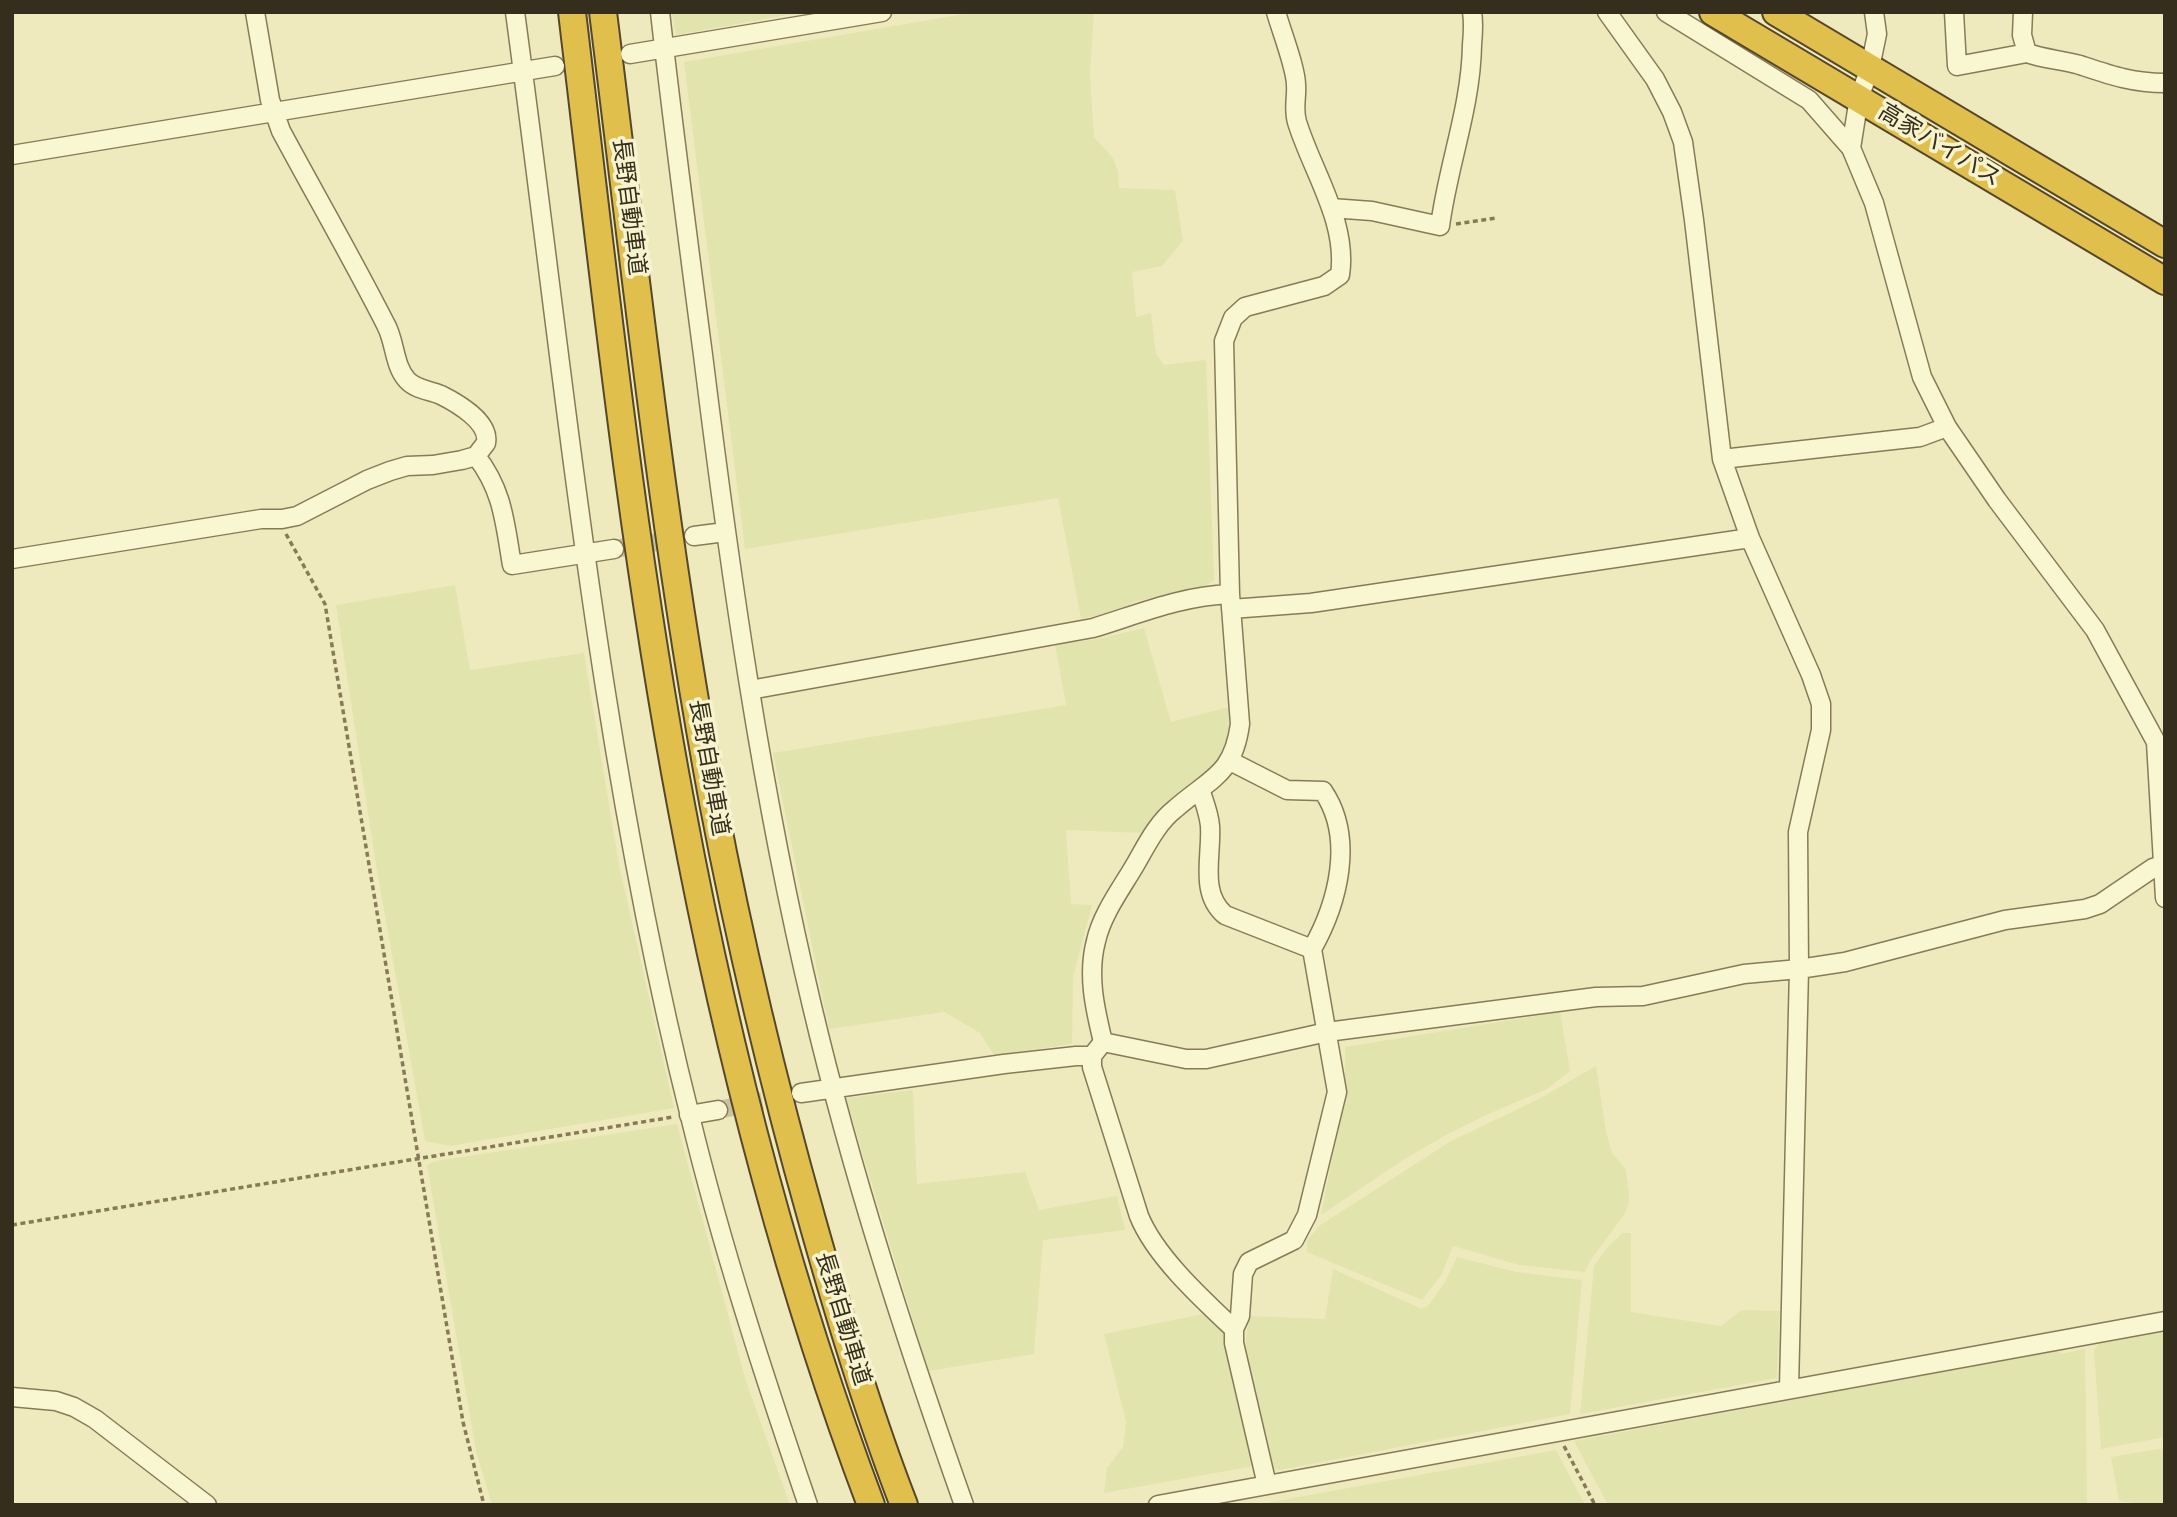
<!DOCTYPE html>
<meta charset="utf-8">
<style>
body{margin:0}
#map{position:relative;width:2177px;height:1517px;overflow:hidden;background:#efeabe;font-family:"Source Serif 4",serif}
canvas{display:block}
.frame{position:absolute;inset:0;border:14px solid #362e1c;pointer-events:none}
</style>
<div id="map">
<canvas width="2177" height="1517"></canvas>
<div class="frame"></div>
</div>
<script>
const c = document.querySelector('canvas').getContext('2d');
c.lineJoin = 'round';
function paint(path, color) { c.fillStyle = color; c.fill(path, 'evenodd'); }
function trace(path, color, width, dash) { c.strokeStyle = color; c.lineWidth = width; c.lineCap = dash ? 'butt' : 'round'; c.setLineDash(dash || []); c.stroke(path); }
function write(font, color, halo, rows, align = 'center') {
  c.font = font + ' "Source Serif 4","Noto Sans JP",serif'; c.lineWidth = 7; c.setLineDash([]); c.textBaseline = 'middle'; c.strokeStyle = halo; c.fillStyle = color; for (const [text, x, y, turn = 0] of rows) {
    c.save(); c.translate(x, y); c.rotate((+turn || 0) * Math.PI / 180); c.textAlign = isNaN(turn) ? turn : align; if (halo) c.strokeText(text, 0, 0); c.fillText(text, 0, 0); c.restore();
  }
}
paint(new Path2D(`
 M672,12H803L676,35Z
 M976,12H1094L1090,74L1094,137L1113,158L1118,171L1119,188L1175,190L1183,241L1162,266L1132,272L1136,317L1151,313L1156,354L1164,365L1206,360L1214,580L1201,589L1136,601L1114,613L1081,618L1058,498L745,549L684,62Z
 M455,585L470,670L584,653L619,865L674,1108L450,1146L425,1141L376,865L336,605Z
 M1144,628L1171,722L1229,707L1228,743L1219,760L1208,771L1171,800L1144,833L1066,830L1071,904L1092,905L1073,977L1072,1044L994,1055L980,1033L944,1012L829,1029L773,753L1066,705L1055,644L1093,640Z
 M1560,1012L1570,1071L1547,1089L1486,1115L1446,1135L1403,1160L1321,1215L1345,1093V1047Z
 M1596,1066L1606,1132L1612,1153L1626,1170L1629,1193V1204L1623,1216L1590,1261L1585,1272L1519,1265L1453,1246L1442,1274L1422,1300L1307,1252V1241L1319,1226L1451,1141L1537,1100Z
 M913,1090L917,1184L1025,1172L1039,1210L1117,1196L1125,1230L1043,1240L1034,1354L928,1371L846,1098Z
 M677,1124L745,1378L790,1505H492L476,1451L427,1165L436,1161Z
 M1622,1233H1631V1312L1721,1326L1742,1310L1780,1311L1777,1378L1580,1414L1594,1266L1606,1249Z
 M1457,1257L1516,1272L1582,1280L1570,1414L1280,1470L1274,1469L1245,1346L1249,1316L1325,1319L1333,1269L1420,1308L1427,1307L1445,1282Z
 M1203,1314L1223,1328L1254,1466L1104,1493L1107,1468L1123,1447L1126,1422L1104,1334Z
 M2165,1330V1437L2101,1449L2094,1350L2099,1344Z
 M2085,1349L2087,1505H1608L1574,1441L2058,1350L2061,1354Z
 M2165,1448V1503L2150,1505L2119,1501L2111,1457Z
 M1556,1450L1585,1505L1266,1503Z`), '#e1e4ac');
trace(new Path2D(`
 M614,549L694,536
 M718,1110L787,1096`), '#cac49e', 18, [18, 9]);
const minor = new Path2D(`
 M515,12C565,381 599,754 690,1116C722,1248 764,1376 808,1505
 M660,12C673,127 688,241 703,355C730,573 761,792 812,1006C852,1175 906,1341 964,1505
 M1607,12L1655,79L1672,112L1683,142L1694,220L1722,459L1750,538L1811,675L1821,704V730L1798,832L1799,969L1789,1388
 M1666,12L1809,100L1851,148L1874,203L1922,377L1947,427L1997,500L2095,630L2156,742L2165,753
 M1954,12L1957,66L2027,53
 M2023,12L2022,35L2027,53C2044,59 2062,60 2080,65C2110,75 2132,83 2165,83
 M630,54L882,12
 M1851,148L1859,98L1870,68L1877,34L1874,12
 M12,155L555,66
 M1331,208L1372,211L1440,226C1448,165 1471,107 1472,45C1473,34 1474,23 1472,12
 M476,456C503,490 505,524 512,565L614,549
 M1722,459L1920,437L1947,427
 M694,536L725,532
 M12,559L261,519H282L297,516L367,480L390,471L407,466L433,465L462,460L476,456L486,443C490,422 457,403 441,395C430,390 416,390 407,380C394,366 395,341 386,325C353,260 316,196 281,131L270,100L255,12
 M1231,609L1311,603L1750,538
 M750,690L1093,628C1139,614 1181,596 1230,594
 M2156,742L2165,898
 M1200,789C1204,802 1209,813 1210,826C1212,856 1199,893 1225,915L1312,949C1338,903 1355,838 1323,791L1287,790L1230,761
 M1103,1042L1186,1059H1206L1327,1032L1596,997L1643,996L1744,974L1799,969L1845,962L2005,920L2085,909L2100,904L2153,868L2162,865
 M801,1093L1004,1064L1076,1056H1092
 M689,1115L718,1110
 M1234,1329L1240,1316L1243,1274L1249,1262L1294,1240L1307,1215L1337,1092L1312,949
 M12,1397L56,1401L74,1407L95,1419L207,1505
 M1267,1485L1234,1343V1329C1202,1299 1155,1256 1139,1216L1092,1067V1056L1103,1042C1095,1009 1087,975 1096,941C1102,914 1121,889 1135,865C1146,846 1157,823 1175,809C1210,778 1233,776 1240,724L1230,594L1224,341L1233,318L1245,307L1324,286L1340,275C1348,222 1312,171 1297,122C1293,108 1297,98 1296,85C1296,68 1281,30 1276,12
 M1158,1505L2165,1321`);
const highway = new Path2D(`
 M572,12C604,279 632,546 682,810C726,1045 786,1280 871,1505
 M603,12C636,276 664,541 713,802C740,943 773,1082 812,1220C839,1316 868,1412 904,1505
 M1713,12L2165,281
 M1776,12L2165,244`);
trace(minor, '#877b57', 21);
trace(highway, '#55472b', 30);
trace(new Path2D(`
 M1456,224L1497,218
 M286,534L325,604L463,1422L484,1505
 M12,1225L673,1117
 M1564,1446L1595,1505`), '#877b57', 3.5, [5, 3.5]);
trace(minor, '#f9f6d2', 18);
trace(highway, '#e1bf4c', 26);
write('23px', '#362e1c', '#f6f3ce', [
 ["高家バイパス",1939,146,31],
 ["長野自動車道",628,207,83],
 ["長野自動車道",708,768,80],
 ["長野自動車道",842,1319,73]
]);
</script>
